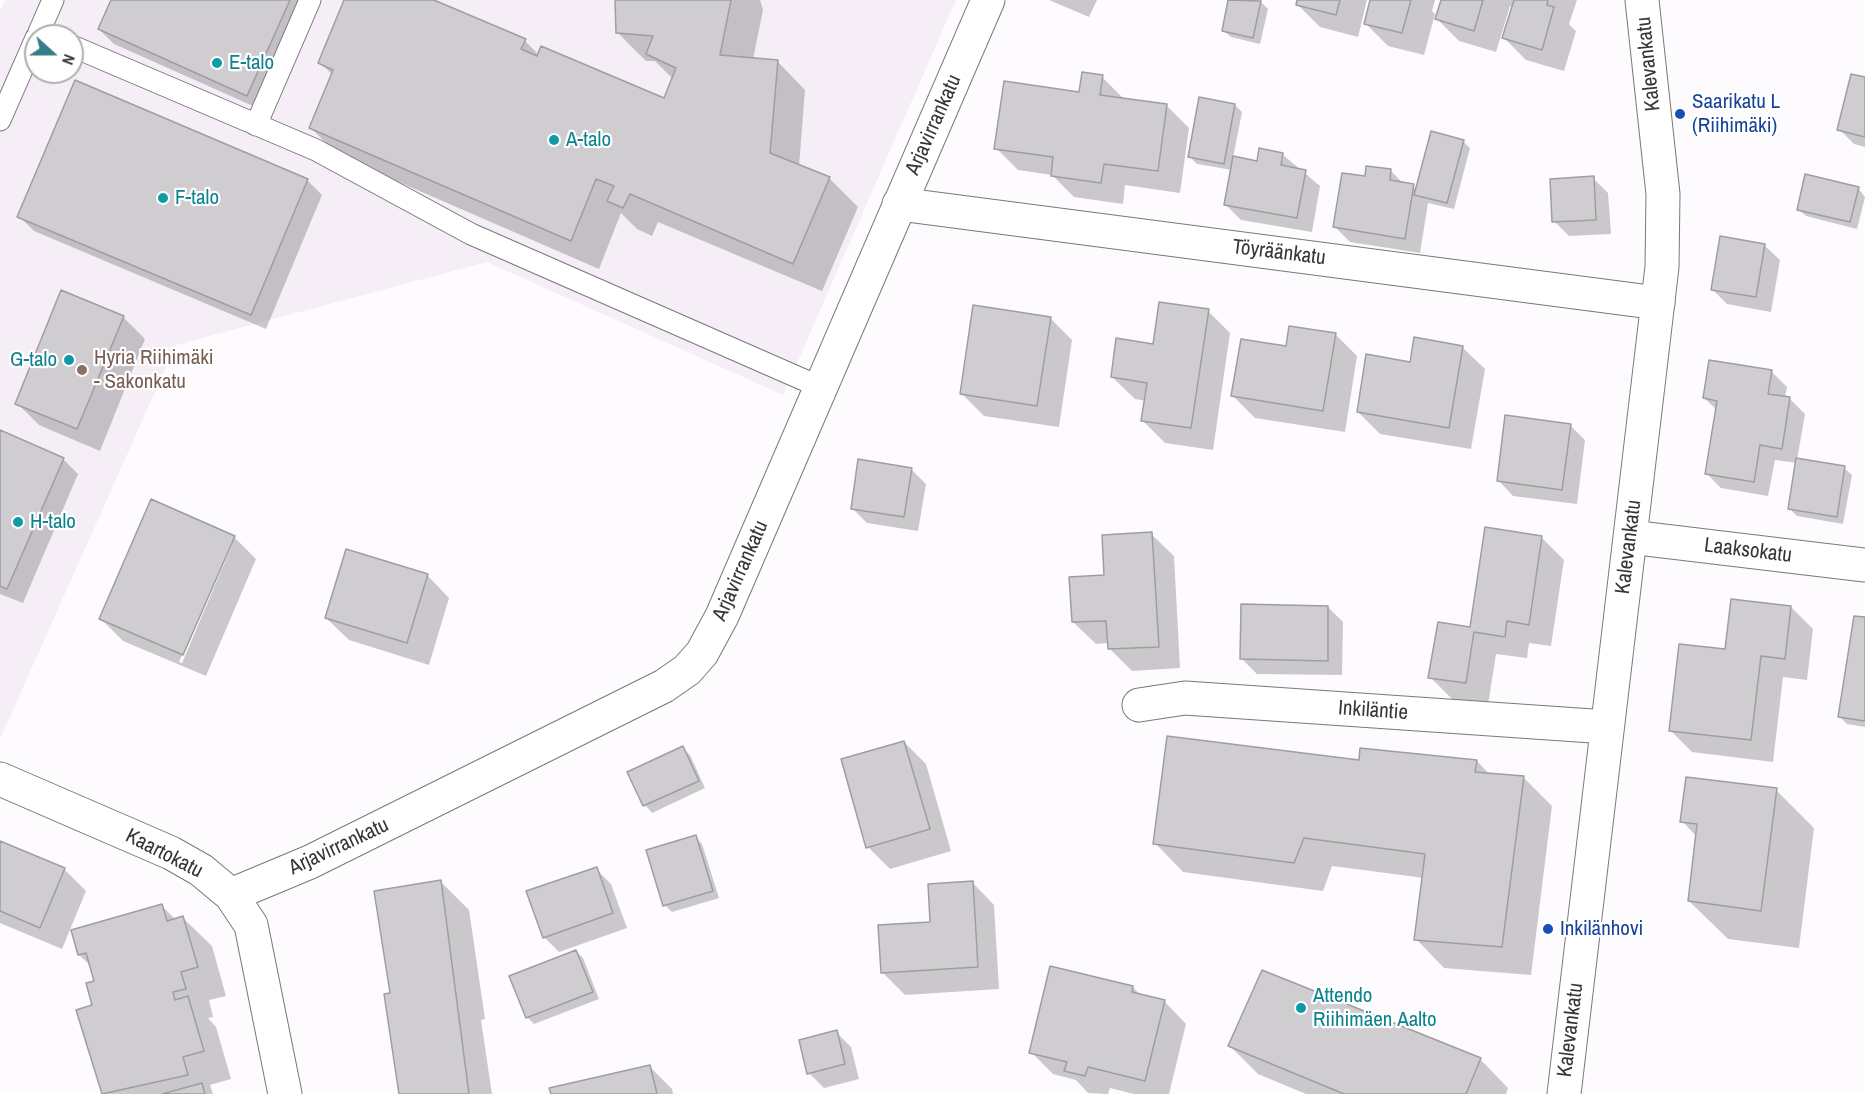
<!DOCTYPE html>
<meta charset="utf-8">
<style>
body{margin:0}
#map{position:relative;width:1865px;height:1094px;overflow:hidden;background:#fdfbfd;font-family:"Archivo Narrow",sans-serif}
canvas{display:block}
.north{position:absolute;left:24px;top:24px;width:60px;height:60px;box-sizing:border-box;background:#fff;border:2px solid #afafaf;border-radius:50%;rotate:111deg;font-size:16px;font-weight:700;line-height:24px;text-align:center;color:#373637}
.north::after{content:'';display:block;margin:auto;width:21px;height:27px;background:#367c89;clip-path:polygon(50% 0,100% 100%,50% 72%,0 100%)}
</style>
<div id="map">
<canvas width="1865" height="1094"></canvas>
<div class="north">N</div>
</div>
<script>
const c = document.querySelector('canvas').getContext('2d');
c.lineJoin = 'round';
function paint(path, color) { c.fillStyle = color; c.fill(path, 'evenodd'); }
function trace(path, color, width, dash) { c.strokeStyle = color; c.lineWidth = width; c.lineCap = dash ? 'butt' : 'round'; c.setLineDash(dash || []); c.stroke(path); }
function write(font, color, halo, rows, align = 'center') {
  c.font = font + ' "Archivo Narrow",sans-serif'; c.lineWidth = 4.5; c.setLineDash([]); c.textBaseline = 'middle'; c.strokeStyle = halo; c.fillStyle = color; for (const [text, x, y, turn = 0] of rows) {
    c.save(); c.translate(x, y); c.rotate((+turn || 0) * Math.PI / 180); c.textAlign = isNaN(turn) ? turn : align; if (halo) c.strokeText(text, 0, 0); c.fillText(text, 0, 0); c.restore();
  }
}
paint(new Path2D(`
 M5,0H956L783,395L487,262L176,345L0,739V11ZM36,36H72V72H36Z`), '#f5eef7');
paint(new Path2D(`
 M112,0H311L262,110L114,44L99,29Z
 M346,0H431L525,41L539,55L665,100L673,79L655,61H646L617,32L616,0H760L763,10L753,59L777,61L805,90L799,166L829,178L858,207L822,291L658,222L652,236L637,229L621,213L599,269L339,156L310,127L333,75L320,63Z
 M1049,0H1097L1089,17Z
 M1230,0L1261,2L1268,9L1260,44L1231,37L1223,30Z
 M1299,0H1367L1358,37L1320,27L1298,5Z
 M1371,0H1435L1432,11L1435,14L1424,55L1388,46L1365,23Z
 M1443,0H1577L1569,24L1576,31L1564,71L1526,60L1504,38L1513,7L1510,6L1496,52L1459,41L1437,19Z
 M1102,77L1125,100L1166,105L1189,128L1180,193L1125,185L1123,204L1074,197L1052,175L1018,170L996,148Z
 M1865,79V147L1854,144L1839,129Z
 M1235,105L1242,112L1233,158L1258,162L1282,154L1320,186L1312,232L1241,220L1226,205L1232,170L1197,164L1190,157Z
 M1463,141L1470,148L1454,209L1428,203L1420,253L1350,242L1335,227L1366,178L1391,171L1404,184L1417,189Z
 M1593,178L1608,193L1611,234L1569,236L1554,221Z
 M307,180L322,195L266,329L34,231L19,216Z
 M1858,188L1865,197L1857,229L1806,216L1798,209Z
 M1764,245L1780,260L1771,312L1727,304L1712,289Z
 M1208,311L1230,333L1213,450L1165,443L1143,421L1146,401L1135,399L1112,377L1154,345Z
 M123,317L145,339L100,451L39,425L17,403Z
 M1050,318L1072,340L1059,427L984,416L962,394Z
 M1335,334L1357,356L1345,432L1255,418L1233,396Z
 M1462,347L1485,369L1471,449L1380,434L1358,412L1411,363Z
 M1710,361L1772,372L1787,387L1785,398L1790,399L1805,414L1797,460L1844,468L1852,475L1843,524L1797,516L1790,509L1797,463L1775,460L1768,496L1721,488L1706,473L1717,410L1704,398Z
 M1570,425L1585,440L1577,504L1513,496L1498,480Z
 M0,432L63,459L78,474L23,603L0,594Z
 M911,469L926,484L918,531L867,523L852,508Z
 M1151,534L1174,556L1180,668L1132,671L1110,649L1109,643L1096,644L1073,622L1105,576Z
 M234,537L256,559L206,676L123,641L101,619ZM229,545H232L182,663L179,662Z
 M1542,538L1564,560L1551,646L1529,643L1527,658L1496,654L1488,705L1452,699L1430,677Z
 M427,575L449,598L429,665L349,640L326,618Z
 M1328,607L1343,622L1342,675L1257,674L1242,659Z
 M1791,607L1813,629L1807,680L1783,677L1773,762L1692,752L1670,730L1726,651Z
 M1865,619V727L1847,724L1840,717Z
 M904,742L926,764L951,851L890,869L868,847Z
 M683,748L690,755L705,788L652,813L645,805L629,773Z
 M1477,761L1490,775L1523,777L1552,806L1531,975L1444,968L1416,939L1424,878L1332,866L1323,891L1183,872L1155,843L1360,762Z
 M1776,790L1814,828L1799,948L1728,939L1689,901L1697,837L1682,821Z
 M695,837L702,844L719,898L672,912L665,905Z
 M0,843L64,869L86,891L62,949L0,923Z
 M596,869L611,884L627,928L559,952L544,937Z
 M441,882L469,910L485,1019L481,1020L492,1094H401L391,995Z
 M972,882L994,905L999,989L905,995L882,972Z
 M162,906L176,920L183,918L212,946L226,996L209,1000L213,1017L208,1018L216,1027L231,1079L210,1085L213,1094H103L77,1011L94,1006L95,982L91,966L79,955Z
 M576,951L583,958L599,999L534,1024L527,1017Z
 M1133,987L1141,996L1164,1001L1186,1024L1169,1094H1134L1110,1088L1108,1094L1088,1093L1076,1080L1053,1074L1031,1052Z
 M836,1032L851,1047L859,1079L824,1088L809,1073Z
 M1230,1046L1480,1059L1508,1088L1506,1094H1306L1258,1074Z
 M650,1067L672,1089L673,1094H552Z`), '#0003');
const building = new Path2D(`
 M111,0H290L247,96L98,29Z
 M344,0H434L526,39L521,49L537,56L541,46L664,98L676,68L646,54L653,36L616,33L615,0H731L720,55L778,60L770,153L830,177L793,264L630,194L623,208L607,201L614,186L596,179L571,241L309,128L333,70L318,63Z
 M1228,0L1261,1L1253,38L1222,31Z
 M1297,0H1340L1336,15L1296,5Z
 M1370,0H1411L1402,33L1364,24Z
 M1441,0H1483L1474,31L1435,19Z
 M1514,0H1548L1547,5L1554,7L1542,50L1502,38Z
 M1082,72L1103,75L1100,95L1167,104L1158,171L1104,164L1101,183L1051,176L1053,157L994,149L1004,81L1079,92Z
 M1851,74L1865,77V137L1837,130Z
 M75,80L308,179L251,315L17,217Z
 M1199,97L1235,104L1224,164L1188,157Z
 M1431,131L1464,140L1447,203L1414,195Z
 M1259,148L1283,153L1281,165L1306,170L1297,218L1224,205L1233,156L1257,161Z
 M1366,166L1391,169L1390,180L1414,184L1405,239L1333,227L1342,173L1365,176Z
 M1805,174L1859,187L1850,222L1797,210Z
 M1594,176L1596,220L1552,222L1550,179Z
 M1720,236L1765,244L1756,297L1711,290Z
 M61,290L124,316L77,429L15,404Z
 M1159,302L1209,309L1191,428L1141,421L1147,383L1111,377L1116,338L1153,344Z
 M973,305L1051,317L1037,406L960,394Z
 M1289,326L1336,333L1323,411L1231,396L1241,339L1286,346Z
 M1414,337L1463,346L1449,428L1357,412L1366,354L1410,362Z
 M1709,360L1772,370L1768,394L1790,397L1782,449L1760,445L1754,482L1705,474L1717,401L1703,398Z
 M1505,415L1571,424L1562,490L1497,481Z
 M0,430L64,458L7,589L0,586Z
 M1796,458L1845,466L1837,517L1788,509Z
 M858,459L912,468L904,517L851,509Z
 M151,499L235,536L183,655L99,619Z
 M1485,527L1542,536L1529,625L1507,621L1505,637L1474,632L1466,683L1428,678L1438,622L1470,627Z
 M1152,532L1159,647L1108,649L1106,621L1072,622L1069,577L1104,575L1102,535Z
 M346,549L428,574L407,643L325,618Z
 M1731,599L1791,606L1785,659L1761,656L1751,740L1669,731L1679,644L1725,649Z
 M1241,604L1328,606V661L1240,659Z
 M1854,616L1865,617V721L1838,717Z
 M1167,736L1359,760L1360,748L1477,760L1475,772L1524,776L1502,947L1414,940L1425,854L1304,838L1294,863L1153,844Z
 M904,741L930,829L866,848L841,759Z
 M683,746L699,781L643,806L627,772Z
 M1686,777L1777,788L1761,911L1688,901L1697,824L1680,822Z
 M696,835L713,891L663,906L646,850Z
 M0,841L65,868L40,928L0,911Z
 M597,867L613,913L543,938L526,891Z
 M441,880L469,1094H399L384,994L390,993L374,891Z
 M973,881L978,967L881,973L878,925L930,922L928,884Z
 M162,904L167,921L183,916L198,967L181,972L186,989L173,992L175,1000L188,996L204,1051L183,1057L188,1075L102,1094L76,1010L92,1005L86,983L94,981L86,953L78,955L71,930Z
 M576,950L593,992L526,1018L509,976Z
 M1050,966L1133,986L1132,992L1165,1000L1145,1081L1088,1067L1085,1076L1064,1071L1067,1062L1029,1053Z
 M1262,970L1481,1058L1466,1094H1344L1228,1046Z
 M837,1030L845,1064L807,1074L799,1040Z
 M650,1065L657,1094H551L549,1088Z
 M202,1083L205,1094H162Z`);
paint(building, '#cfcdd0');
trace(building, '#9f9da0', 1.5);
const lane = new Path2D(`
 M39,32L53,0
 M72,46L316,150L471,234L820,387
 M0,120L36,38
 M256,125L310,0`);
const street = new Path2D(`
 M899,204L1658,303
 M1139,705L1185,698L1607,727
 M0,779L171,853L201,870L231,895L251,925L285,1094
 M231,895L310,862L664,686L687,670L702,653L722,616L988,0`);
const secondary = new Path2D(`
 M1630,537L1865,565
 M1564,1094L1662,267L1663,194L1642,0`);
trace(lane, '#79787a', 23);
trace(street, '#79787a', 35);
trace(secondary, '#79787a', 35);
trace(lane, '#fff', 21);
trace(street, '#fff', 33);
trace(secondary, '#fff', 33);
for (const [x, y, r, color] of [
 [217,63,6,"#0f9aa8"],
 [1680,114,6,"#1a4fb4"],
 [554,140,6,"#0f9aa8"],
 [163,198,6,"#0f9aa8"],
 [69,360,6,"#0f9aa8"],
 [82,370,6,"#8d6e63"],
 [18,522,6,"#0f9aa8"],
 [1548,929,6,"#1a4fb4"],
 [1301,1008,6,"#0f9aa8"]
]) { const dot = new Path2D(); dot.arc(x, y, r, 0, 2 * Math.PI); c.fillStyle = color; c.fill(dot); trace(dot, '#fff', 2); }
write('21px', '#0d838f', '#fff', [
 ["E-talo",229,63],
 ["A-talo",566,140],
 ["F-talo",175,198],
 ["G-talo",57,360,"right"],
 ["H-talo",30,522],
 ["Attendo",1313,996],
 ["Riihimäen Aalto",1313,1020]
], 'left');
write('21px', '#373637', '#fff', [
 ["Kalevankatu",1649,64,-96],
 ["Arjavirrankatu",934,125,-66],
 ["Töyräänkatu",1279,253,7],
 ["Kalevankatu",1629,547,-83],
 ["Laaksokatu",1748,551,7],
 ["Arjavirrankatu",741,571,-66],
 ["Inkiläntie",1373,711,4],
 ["Arjavirrankatu",339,847,-25],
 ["Kaartokatu",164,854,27],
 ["Kalevankatu",1571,1030,-83]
]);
write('21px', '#164399', '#fff', [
 ["Saarikatu L",1692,102],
 ["(Riihimäki)",1692,126],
 ["Inkilänhovi",1560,929]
], 'left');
write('21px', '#785e54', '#fff', [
 ["Hyria Riihimäki",94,358],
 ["- Sakonkatu",94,382]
], 'left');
</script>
